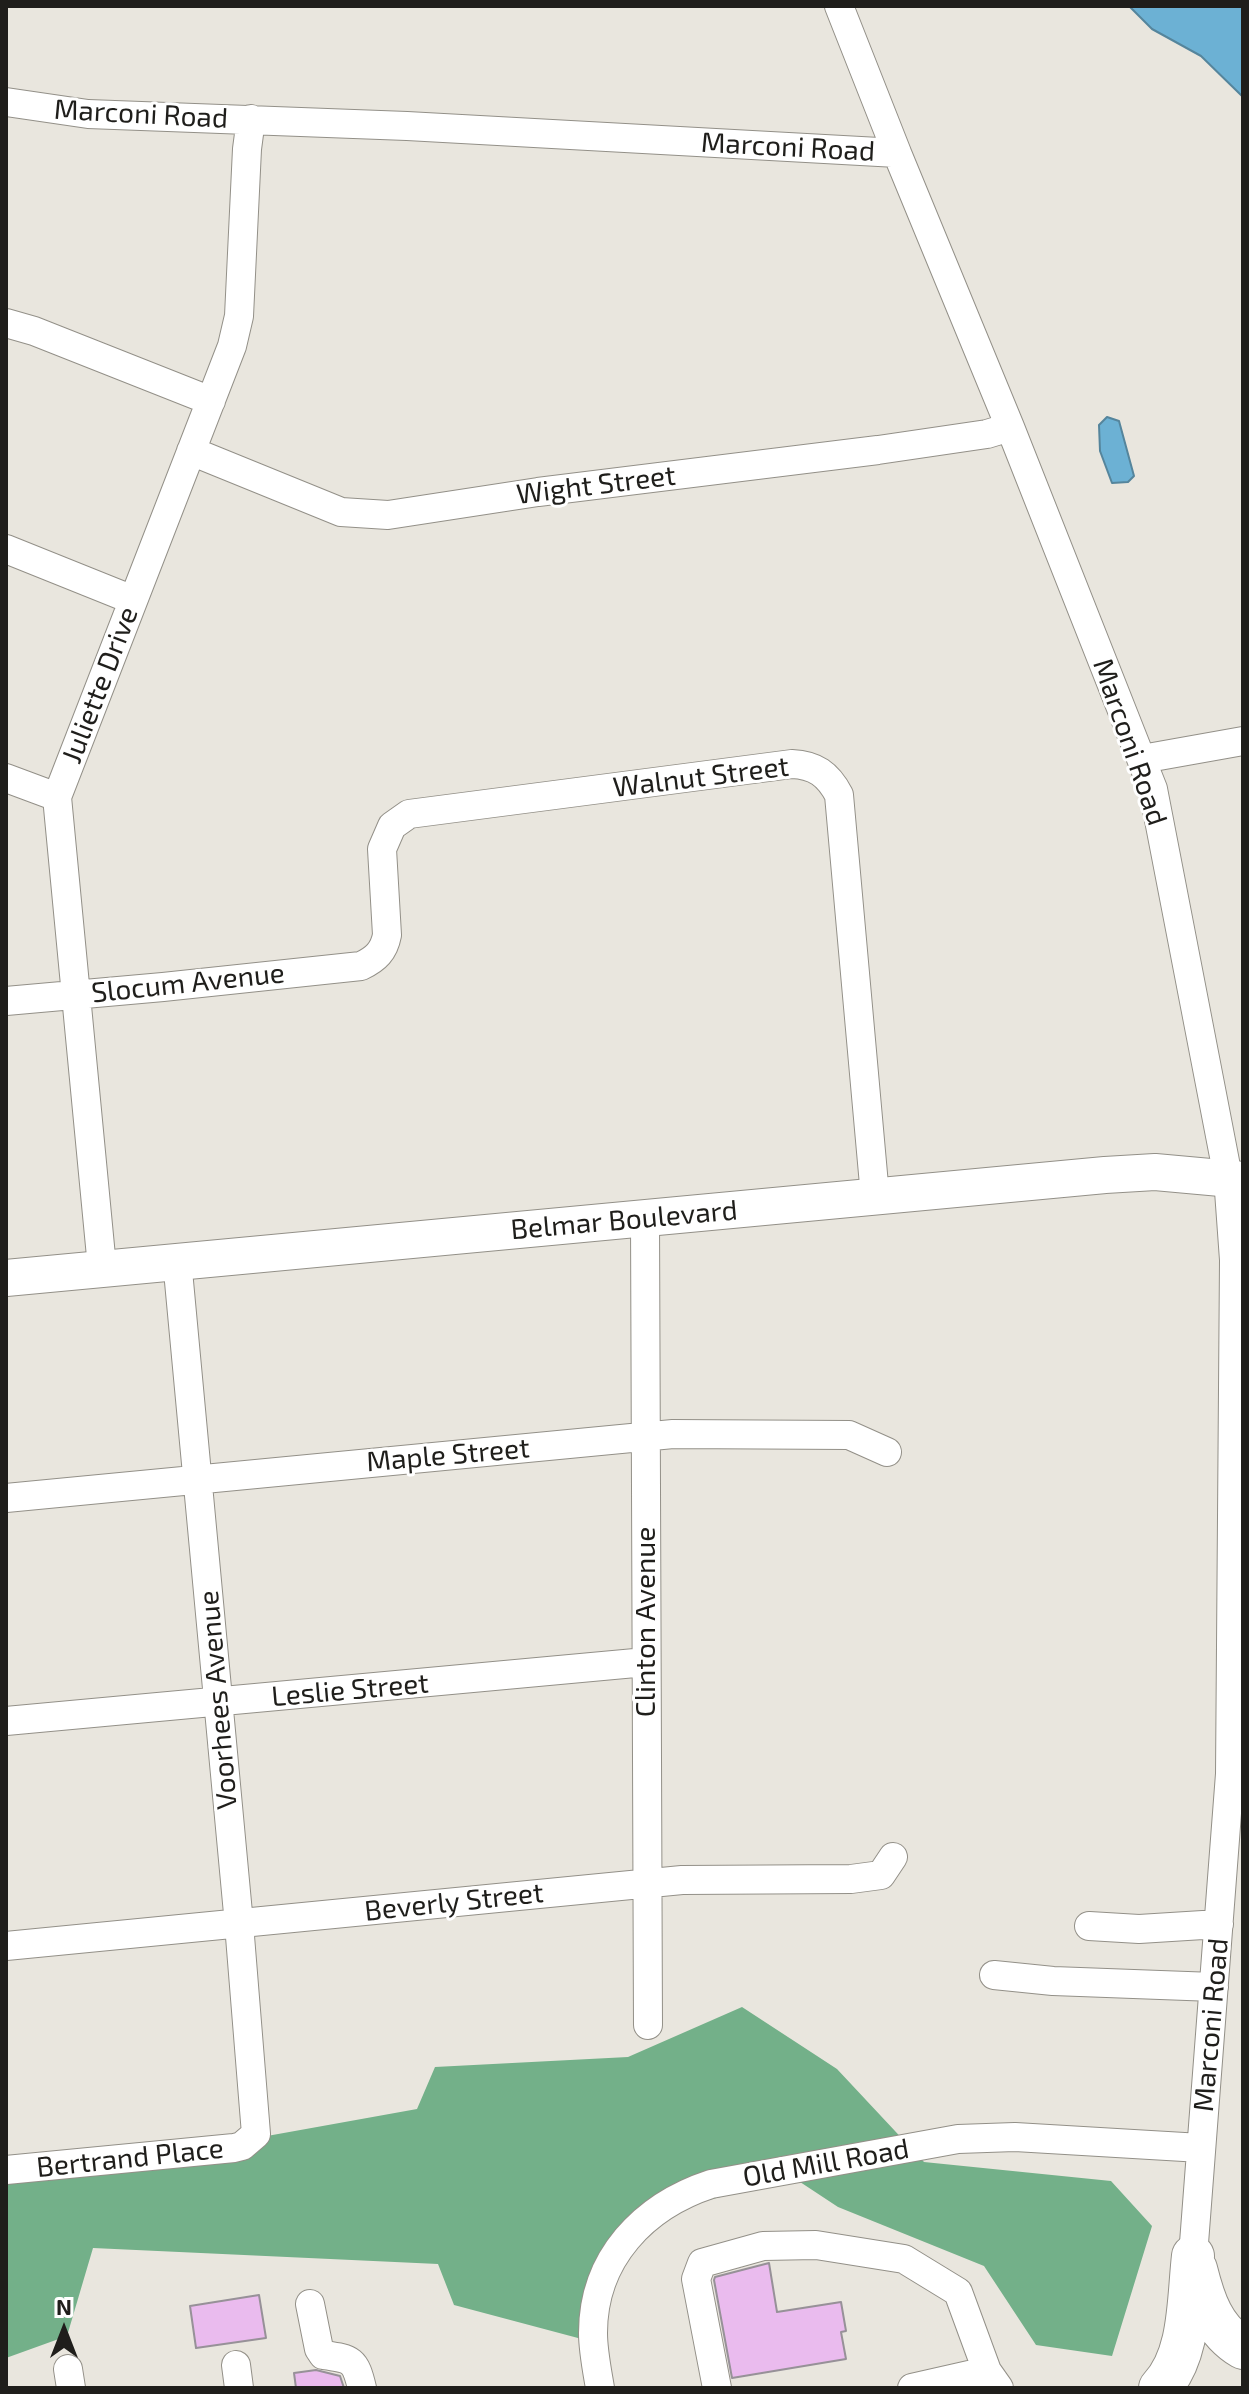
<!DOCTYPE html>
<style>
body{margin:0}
#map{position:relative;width:1249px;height:2394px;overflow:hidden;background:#e9e6de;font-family:"Exo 2",sans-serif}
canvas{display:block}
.frame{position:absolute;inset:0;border:8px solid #1f1e1b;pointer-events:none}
.north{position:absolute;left:24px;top:2290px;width:80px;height:80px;-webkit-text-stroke:6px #fff;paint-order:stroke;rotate:0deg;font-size:22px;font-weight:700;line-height:32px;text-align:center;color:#1f1e1b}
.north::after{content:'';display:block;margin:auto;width:28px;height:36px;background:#1f1e1b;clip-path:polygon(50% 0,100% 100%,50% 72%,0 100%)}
</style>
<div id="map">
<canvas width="1249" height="2394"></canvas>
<div class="frame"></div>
<div class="north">N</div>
</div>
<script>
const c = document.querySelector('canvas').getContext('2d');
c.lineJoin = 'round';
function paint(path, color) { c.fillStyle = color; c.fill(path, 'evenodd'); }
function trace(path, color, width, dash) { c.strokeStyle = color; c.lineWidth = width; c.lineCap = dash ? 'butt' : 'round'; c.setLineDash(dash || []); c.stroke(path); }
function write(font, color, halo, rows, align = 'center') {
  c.font = font + ' "Exo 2",sans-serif'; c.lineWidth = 6; c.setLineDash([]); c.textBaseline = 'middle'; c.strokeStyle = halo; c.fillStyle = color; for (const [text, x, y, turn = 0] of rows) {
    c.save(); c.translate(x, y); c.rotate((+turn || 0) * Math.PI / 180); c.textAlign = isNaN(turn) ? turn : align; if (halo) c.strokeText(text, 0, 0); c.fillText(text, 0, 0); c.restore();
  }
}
paint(new Path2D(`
 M742,2007L837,2069L924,2162L1111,2181L1152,2226L1112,2356L1036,2345L984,2266L838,2207L794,2178L643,2217L593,2342L454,2305L438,2264L93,2248L67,2336L6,2358V2183L417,2109L435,2067L628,2057Z`), '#73b089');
const water = new Path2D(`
 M1129,6H1243V97L1201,56L1152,29Z
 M1107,417L1119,421L1134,476L1128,482L1112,483L1100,451L1099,425Z`);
paint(water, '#6cb1d4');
trace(water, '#55859c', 2);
const building = new Path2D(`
 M769,2263L777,2312L841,2302L846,2331L841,2332L846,2359L732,2378L714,2280L715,2277Z
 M259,2295L266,2338L196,2348L190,2306Z
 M316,2370L340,2376L344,2388H296L294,2373Z`);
paint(building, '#eabbee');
trace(building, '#979198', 2);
const minor = new Path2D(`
 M839,6L897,153
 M6,102L88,114L407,126L897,153L1010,427L1153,789L1228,1177L1234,1260L1230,1774L1193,2256
 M6,323L34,331L211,401
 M191,451L341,512L388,515L538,492L878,450L987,434L1010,427
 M6,549L133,600
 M1142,759L1243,741
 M6,778L57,797
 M6,1001L163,987L361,966C376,959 384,951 387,935L382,849L392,826L409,814L792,764C815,765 828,774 839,795L875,1196
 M645,1219L648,2025
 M102,1267L57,797L232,346L239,316L247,149L251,119
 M6,1498L673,1434L849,1435L887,1452
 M6,1721L646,1662
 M1089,1926L1139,1929L1219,1924
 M6,1946L682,1880L851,1879L881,1875L893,1857
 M994,1975L1053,1981L1214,1987
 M6,2170L234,2148L242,2146L256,2134L239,1924L177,1260
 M310,2304L319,2349L323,2355C352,2359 355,2359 362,2388
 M236,2365L239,2388
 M68,2369L71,2388
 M600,2388C597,2370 593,2351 593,2333C593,2258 644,2206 711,2184L958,2139L1015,2137L1201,2148
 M717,2388L696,2279L702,2263L763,2246L816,2245L904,2259L958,2292L987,2371L999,2388
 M912,2388L987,2371`);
const major = new Path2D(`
 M6,1278L1105,1175L1155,1172L1243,1180`);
const highway = new Path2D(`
 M1196,2269C1204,2301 1213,2330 1243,2348
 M1160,2388C1191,2355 1188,2299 1193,2256`);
trace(minor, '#939088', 30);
trace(major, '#939088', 38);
trace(highway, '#939088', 44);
trace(minor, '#fff', 28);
trace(major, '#fff', 36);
trace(highway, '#fff', 42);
write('28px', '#1f1e1b', '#fff', [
 ["Marconi Road",141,114,3],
 ["Marconi Road",788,147,3],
 ["Wight Street",596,485,-7],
 ["Juliette Drive",100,685,-69],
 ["Marconi Road",1130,742,71],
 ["Walnut Street",701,777,-7],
 ["Slocum Avenue",188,983,-6],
 ["Belmar Boulevard",624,1220,-5],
 ["Maple Street",448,1455,-5],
 ["Clinton Avenue",646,1622,-90],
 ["Leslie Street",350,1690,-5],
 ["Voorhees Avenue",218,1700,-95],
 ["Beverly Street",454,1902,-6],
 ["Marconi Road",1211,2025,-85],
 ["Bertrand Place",130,2158,-6],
 ["Old Mill Road",826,2163,-10]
]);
</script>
